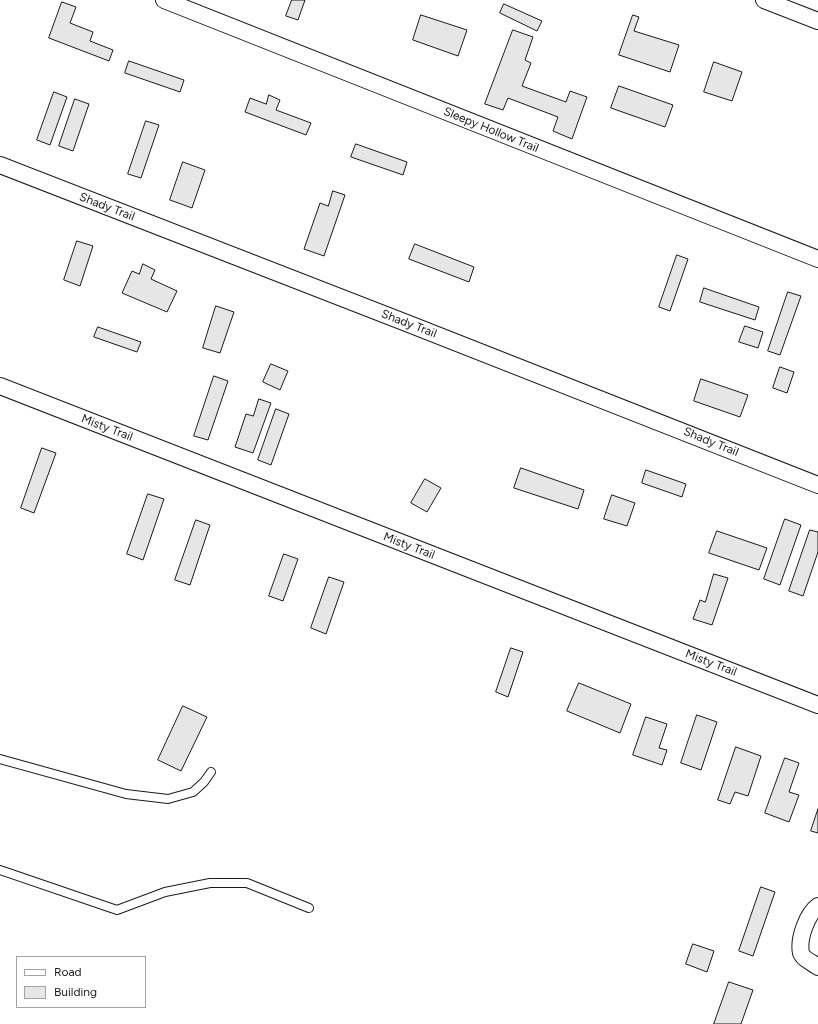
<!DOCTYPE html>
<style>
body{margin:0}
#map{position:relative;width:818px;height:1024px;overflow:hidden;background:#fff;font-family:Figtree,sans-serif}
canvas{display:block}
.legend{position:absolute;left:16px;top:956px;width:130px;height:52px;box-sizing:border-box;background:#fff;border:1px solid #a3a3a3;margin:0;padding:5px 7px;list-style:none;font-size:12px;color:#1a1a1a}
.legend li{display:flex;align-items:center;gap:8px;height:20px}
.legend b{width:20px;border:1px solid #a3a3a3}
</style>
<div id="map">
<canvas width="818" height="1024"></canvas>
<ul class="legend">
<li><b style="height:5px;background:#fff"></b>Road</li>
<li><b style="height:11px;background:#e6e6e6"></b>Building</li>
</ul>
</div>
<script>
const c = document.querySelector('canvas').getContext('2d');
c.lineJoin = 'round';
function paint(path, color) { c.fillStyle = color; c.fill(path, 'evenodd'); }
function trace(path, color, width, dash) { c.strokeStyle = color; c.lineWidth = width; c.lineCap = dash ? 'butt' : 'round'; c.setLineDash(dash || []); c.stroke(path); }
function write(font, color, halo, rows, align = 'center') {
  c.font = font + ' Figtree,sans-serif'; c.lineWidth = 3; c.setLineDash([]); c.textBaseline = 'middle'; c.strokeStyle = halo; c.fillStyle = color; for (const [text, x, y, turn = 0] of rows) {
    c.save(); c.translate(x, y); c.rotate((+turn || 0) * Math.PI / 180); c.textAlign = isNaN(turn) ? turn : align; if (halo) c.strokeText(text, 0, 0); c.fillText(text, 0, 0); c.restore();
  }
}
const building = new Path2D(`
 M292,0H305L298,20L286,16Z
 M62,2L76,7L70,23L93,32L90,41L113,50L109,61L49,38Z
 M504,4L542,21L537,31L500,13Z
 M421,15L467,30L458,56L413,40Z
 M633,15L639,17L634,31L679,45L670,72L619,55Z
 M513,30L533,37L525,60L531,63L522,86L566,102L570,91L587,97L572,139L553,131L558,117L508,98L503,110L485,104Z
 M129,61L184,80L180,92L125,73Z
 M714,62L742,72L732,101L704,92Z
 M619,86L673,105L665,127L611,108Z
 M54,92L67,97L50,145L37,140Z
 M269,95L280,100L276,110L311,123L306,135L245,112L250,98L266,104Z
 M75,99L89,104L73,151L59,146Z
 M146,121L159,125L141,178L128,174Z
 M356,144L407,162L403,175L351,157Z
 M183,162L205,170L192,208L170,200Z
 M333,191L345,195L324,256L304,249L320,203L328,206Z
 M77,241L93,246L80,286L64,280Z
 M415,244L474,267L469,282L409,259Z
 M677,255L688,259L670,311L659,307Z
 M143,264L155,270L151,279L177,291L167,312L122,293L132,271L139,274Z
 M704,288L759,307L755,320L700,302Z
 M788,292L801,296L780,355L768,351Z
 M216,306L234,312L220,353L203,348Z
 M745,326L763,332L758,348L739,342Z
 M98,327L141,342L137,352L94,337Z
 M271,364L288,371L280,390L263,382Z
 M780,367L794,372L787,393L773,388Z
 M214,376L228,381L208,440L194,436Z
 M701,379L748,395L740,417L694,401Z
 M259,399L271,403L253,453L235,447L246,414L253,416Z
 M276,409L289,414L271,465L258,460Z
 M42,448L56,453L34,513L21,508Z
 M521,468L584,490L578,509L514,488Z
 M646,470L686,484L682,497L642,483Z
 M425,479L441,488L427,512L411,503Z
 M148,494L164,499L143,560L127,554Z
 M612,495L635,503L627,526L604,519Z
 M785,519L801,525L780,585L764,579Z
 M196,520L210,525L190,585L175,580Z
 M810,530L818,532V552L803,596L789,591Z
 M717,531L767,548L759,570L709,553Z
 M284,554L298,559L283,601L269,596Z
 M714,574L728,578L712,625L693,619L700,600L705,602Z
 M329,577L344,582L326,634L311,628Z
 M511,648L523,652L508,697L496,692Z
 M579,683L631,704L620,733L567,711Z
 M183,706L207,717L181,771L158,760Z
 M697,715L717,722L701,770L681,763Z
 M646,717L667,724L659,748L667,750L662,765L633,755Z
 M736,747L761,756L748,796L735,792L730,804L718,800Z
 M785,758L799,763L789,792L799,795L789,822L765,813Z
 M818,809V833L811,831Z
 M761,887L775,892L753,956L739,951Z
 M693,944L714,951L707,972L686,964Z
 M729,982L753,990L741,1024H714Z`);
paint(building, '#e6e6e6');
trace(building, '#1a1a1a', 1);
const service = new Path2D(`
 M0,759L126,794L168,799L193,792L204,782L211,772
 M0,870L117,910L165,892L210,883H247L309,908`);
const minor = new Path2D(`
 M164,0L818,259
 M764,0L818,21
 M0,165L409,324L818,485
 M0,386L818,705
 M818,906C807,914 798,939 801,953C803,959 813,963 818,967`);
trace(service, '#1a1a1a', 10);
trace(minor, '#1a1a1a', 18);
trace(service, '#fff', 8);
trace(minor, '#fff', 16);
write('12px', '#1a1a1a', '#fff', [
 ["Sleepy Hollow Trail",491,130,22],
 ["Shady Trail",107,207,21],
 ["Shady Trail",409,324,21],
 ["Misty Trail",107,428,21],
 ["Shady Trail",711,442,22],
 ["Misty Trail",409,546,21],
 ["Misty Trail",711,663,21]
]);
</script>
